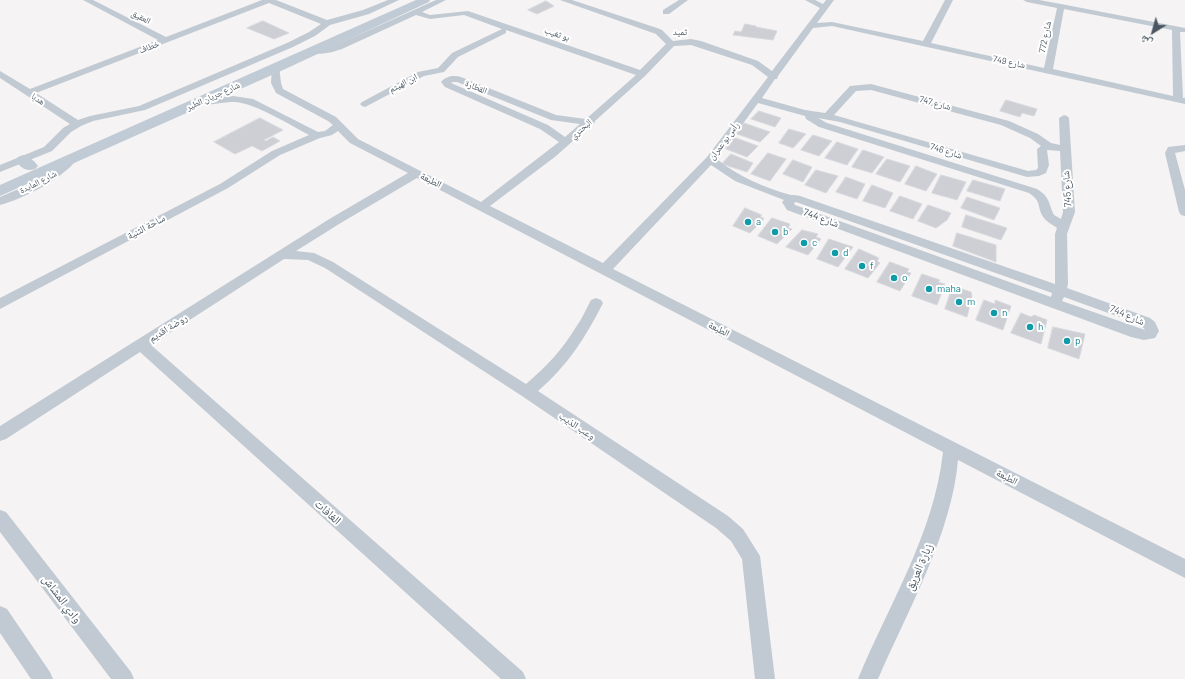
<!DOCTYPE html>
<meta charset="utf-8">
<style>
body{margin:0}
#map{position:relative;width:1185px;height:679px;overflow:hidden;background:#f5f3f3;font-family:Barlow,"Noto Naskh Arabic",sans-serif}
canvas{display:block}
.north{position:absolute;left:1133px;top:12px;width:40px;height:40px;-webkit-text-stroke:3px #fff;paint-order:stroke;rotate:217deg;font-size:11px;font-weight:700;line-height:16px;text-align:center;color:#4a5661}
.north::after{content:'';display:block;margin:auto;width:14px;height:18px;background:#4a5661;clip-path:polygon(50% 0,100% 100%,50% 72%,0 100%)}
</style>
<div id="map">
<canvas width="1185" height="679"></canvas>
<div class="north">ش</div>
</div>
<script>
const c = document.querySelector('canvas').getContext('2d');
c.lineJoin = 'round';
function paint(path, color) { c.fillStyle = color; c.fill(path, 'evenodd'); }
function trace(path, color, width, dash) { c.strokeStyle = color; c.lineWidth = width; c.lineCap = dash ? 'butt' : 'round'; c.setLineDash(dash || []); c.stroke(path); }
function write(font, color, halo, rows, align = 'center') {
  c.font = font + ' Barlow,"Noto Naskh Arabic",sans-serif'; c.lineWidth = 4; c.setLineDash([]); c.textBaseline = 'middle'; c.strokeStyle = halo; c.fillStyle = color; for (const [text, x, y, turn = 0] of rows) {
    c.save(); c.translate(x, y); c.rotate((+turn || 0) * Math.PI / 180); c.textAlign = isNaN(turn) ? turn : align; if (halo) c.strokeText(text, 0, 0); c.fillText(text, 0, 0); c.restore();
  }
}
const building = new Path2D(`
 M546,1L554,6L537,14L528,10Z
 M263,21L289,33L274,39L247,28Z
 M745,24L756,26V27L777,31L773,40L733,35L735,31L741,32Z
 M1006,100L1037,109L1034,116L1022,113L1020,117L1000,111Z
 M759,111L781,118L775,127L751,119Z
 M260,118L283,130L264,140L266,141L273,137L280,141L262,151L252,146L235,154L214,142Z
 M744,123L770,132L760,142L737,134Z
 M789,129L806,134L793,148L779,143Z
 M813,135L832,141L819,156L801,150Z
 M733,137L758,146L747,157L726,149Z
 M837,142L858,149L847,165L825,158Z
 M863,150L884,157L872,173L852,167Z
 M768,153L786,159L770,181L751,174Z
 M731,154L753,163L747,172L722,164Z
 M887,159L910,166L900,182L876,174Z
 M793,160L812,167L803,182L783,174Z
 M916,166L937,174L926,191L905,184Z
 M816,170L838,176L826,193L805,185Z
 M941,175L966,182L957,200L932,193Z
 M846,177L865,184L857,199L836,192Z
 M973,180L1005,189L1000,201L967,191Z
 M872,185L893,193L885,208L863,201Z
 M900,196L922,204L913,219L890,211Z
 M967,197L1000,208L994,220L961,208Z
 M928,205L951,213L947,220L936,228L918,221Z
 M745,208L762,215L760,216L764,219L750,233L733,226Z
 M966,215L1007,228L1001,240L962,227Z
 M772,218L790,224L788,228L792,229L777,244L758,236Z
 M802,230L818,234L816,237L821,239L808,255L786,247Z
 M957,233L996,245V262L953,246Z
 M829,239L853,247L838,267L817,259Z
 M859,249L879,258L877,261L880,263L868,278L845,269Z
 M890,262L909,269L907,272L911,273L900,291L877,282Z
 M922,274L940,280L938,282L945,284L937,305L912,296Z
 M953,286L971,292L972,296L967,317L945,309Z
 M984,300L995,304V300L1011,306L1003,330L976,320Z
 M1021,313L1031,317L1034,315L1047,320L1041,344L1011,333Z
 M1053,327L1085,334L1079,359L1048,348Z`);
paint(building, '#cdcfd5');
trace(building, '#d7d9de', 1);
paint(new Path2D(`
 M83,0H93L166,37L262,0H276L327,20L363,10L388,0H399L369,14L330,25L315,36L293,47L145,110L93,121L81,126L71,132L52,151L0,172V165L44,147L63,128L70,124L0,78V71L30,89L158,40ZM269,3L321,24L309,32L287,43L139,106L90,116L78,120L36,93Z
 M436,0H446L422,12L430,15L468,11L640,70L666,44L656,34L560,0H572L657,28L662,30L673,41L691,39L701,41L758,61L772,71L820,8L805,0H815L823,4L826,0H834L817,23L832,22L923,41L945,0H953L931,43L1044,68L1057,8L1027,2L1023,0H1039L1061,4L1185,28V32H1180L1183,98H1185V104L832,26L813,28L778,76L777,79H775L762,98L805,110L825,113L850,86L871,84L1009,121L1038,134L1051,143L1060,145L1059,118L1064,115L1067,116L1069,118L1075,212L1067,234L1068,284L1067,288L1150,318L1155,322L1159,331L1155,338L1144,340L1131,337L787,210L782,202L784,200L735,181L711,165L613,269L1185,559V578L958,460C952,533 907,612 878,679H858C889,604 934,534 943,452L417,178L339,224L296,251L314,253L333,262L526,384C546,367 563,349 576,327C582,319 586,309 591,300L596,298L601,300L603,303C586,337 567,366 538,391L728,516L743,529L760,556L775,679H755L742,559L731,541L716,528L522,396L325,268L308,260L284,259L151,345L523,672L526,679H501L140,352L6,439L0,441V426L331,218L408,173L350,143L338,131L332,135L320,138L280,155L228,188L0,309V298L220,184L272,151L309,135C288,124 257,104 235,102C225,101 201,108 195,102L197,100L233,96L253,99L318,132L325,131L333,125L328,121L276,93L271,83L272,68L273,66H279L281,83L283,89L336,117L358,139L481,202L559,142L540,129L445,87L441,82C446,76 454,75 461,77L556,115L586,119L636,75L506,30V33L458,57L444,72L424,76L365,107L362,106L360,104L362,102L418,72L438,68L452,53L502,29L464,15L430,19L416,15L342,49C333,52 316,57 309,51C315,46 328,48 336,45ZM1064,9L1172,30L1173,96L1053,69ZM691,45L752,65L768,77L707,157L603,263L490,206L556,156L591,125L594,124L595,121L645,76L674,46ZM453,82H457L551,120L580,124L565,137L548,125L451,83ZM871,90L1001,125L1030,138L1041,146L1037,149L1038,168L1036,170L1028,171L834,115L856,91ZM758,103L805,116L806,119L819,127L1029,193C1043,202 1036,207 1044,218C1047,222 1053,225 1057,228L1055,234V284L800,196C797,195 794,195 791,195C765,188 737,176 717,159ZM818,118L840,122L1027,177L1039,176L1046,173L1049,165L1047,150L1060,151L1063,212L1061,219L1054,215C1048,202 1050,197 1037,189L827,123ZM796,202L1052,293L1051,297L795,205L794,203ZM1064,297L1133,322L1142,326L1145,330L1062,301Z
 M679,0H688L669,14H663V10Z
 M1185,145V151L1175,153L1185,190V216L1181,215L1179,212L1165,153L1168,147Z
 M72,156L77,159C64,178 23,199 0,205V197C18,189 39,182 55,170C61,166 65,157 72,156Z
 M0,510L6,512L131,672L134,679H111L0,532Z
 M0,606L7,609L50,672L53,679H31L0,633Z`), '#c1cad2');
paint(new Path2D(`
 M416,0H430L429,2L281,71L0,196V185Z
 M23,155C29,157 34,160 38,166L35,169C26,172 21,168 15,160L18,157Z`), '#c1cbd6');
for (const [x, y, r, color] of [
 [748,222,4,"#0f9aa8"],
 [775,232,4,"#0f9aa8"],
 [804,243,4,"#0f9aa8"],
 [835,253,4,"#0f9aa8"],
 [862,266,4,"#0f9aa8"],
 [894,278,4,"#0f9aa8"],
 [929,289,4,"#0f9aa8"],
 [959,302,4,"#0f9aa8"],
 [994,313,4,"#0f9aa8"],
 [1030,327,4,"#0f9aa8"],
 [1067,341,4,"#0f9aa8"]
]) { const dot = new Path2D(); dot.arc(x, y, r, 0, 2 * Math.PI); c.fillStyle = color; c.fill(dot); trace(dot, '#fff', 1.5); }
write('9px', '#4a5661', '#fff', [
 ["العقيق",141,17,27],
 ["ثميد",680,32,-1],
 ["بو ثغيب",557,34,19],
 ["شارع 772",1045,37,-79],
 ["خطاف",149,47,-21],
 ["شارع 749",1009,62,12],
 ["ابن الهيثم",403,83,-28],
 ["القطارة",476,87,22],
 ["شارع جريان الطير",213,96,-24],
 ["هدبا",38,99,33],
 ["شارع 747",935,103,15],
 ["البحتري",581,129,-41],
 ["رأس بو عمران",724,141,-53],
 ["شارع 746",946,151,17],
 ["شارع المايدة",38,182,-27]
]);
write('10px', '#4a5661', '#fff', [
 ["الطبعة",431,180,27],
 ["شارع 745",1067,189,-94],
 ["شارع 744",821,218,20],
 ["ساحة الثنية",146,227,-28],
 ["شارع 744",1127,315,23],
 ["روضة اقديم",168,328,-32],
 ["الطبعة",719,329,27],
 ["وعب الذيب",577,426,34],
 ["الطبعة",1007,477,27]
]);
write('10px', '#0d838f', '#fff', [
 ["a",756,222],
 ["b",783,232],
 ["c",812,243],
 ["d",843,253],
 ["f",870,266],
 ["o",902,278],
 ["maha",937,289],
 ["m",967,302],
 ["n",1002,313],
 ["h",1038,327],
 ["p",1075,341]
], 'left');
write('12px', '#4a5661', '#fff', [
 ["الغافات",328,512,42],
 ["زبارة العريق",919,567,-66],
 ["وادي المشاش",62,599,53]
]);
</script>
